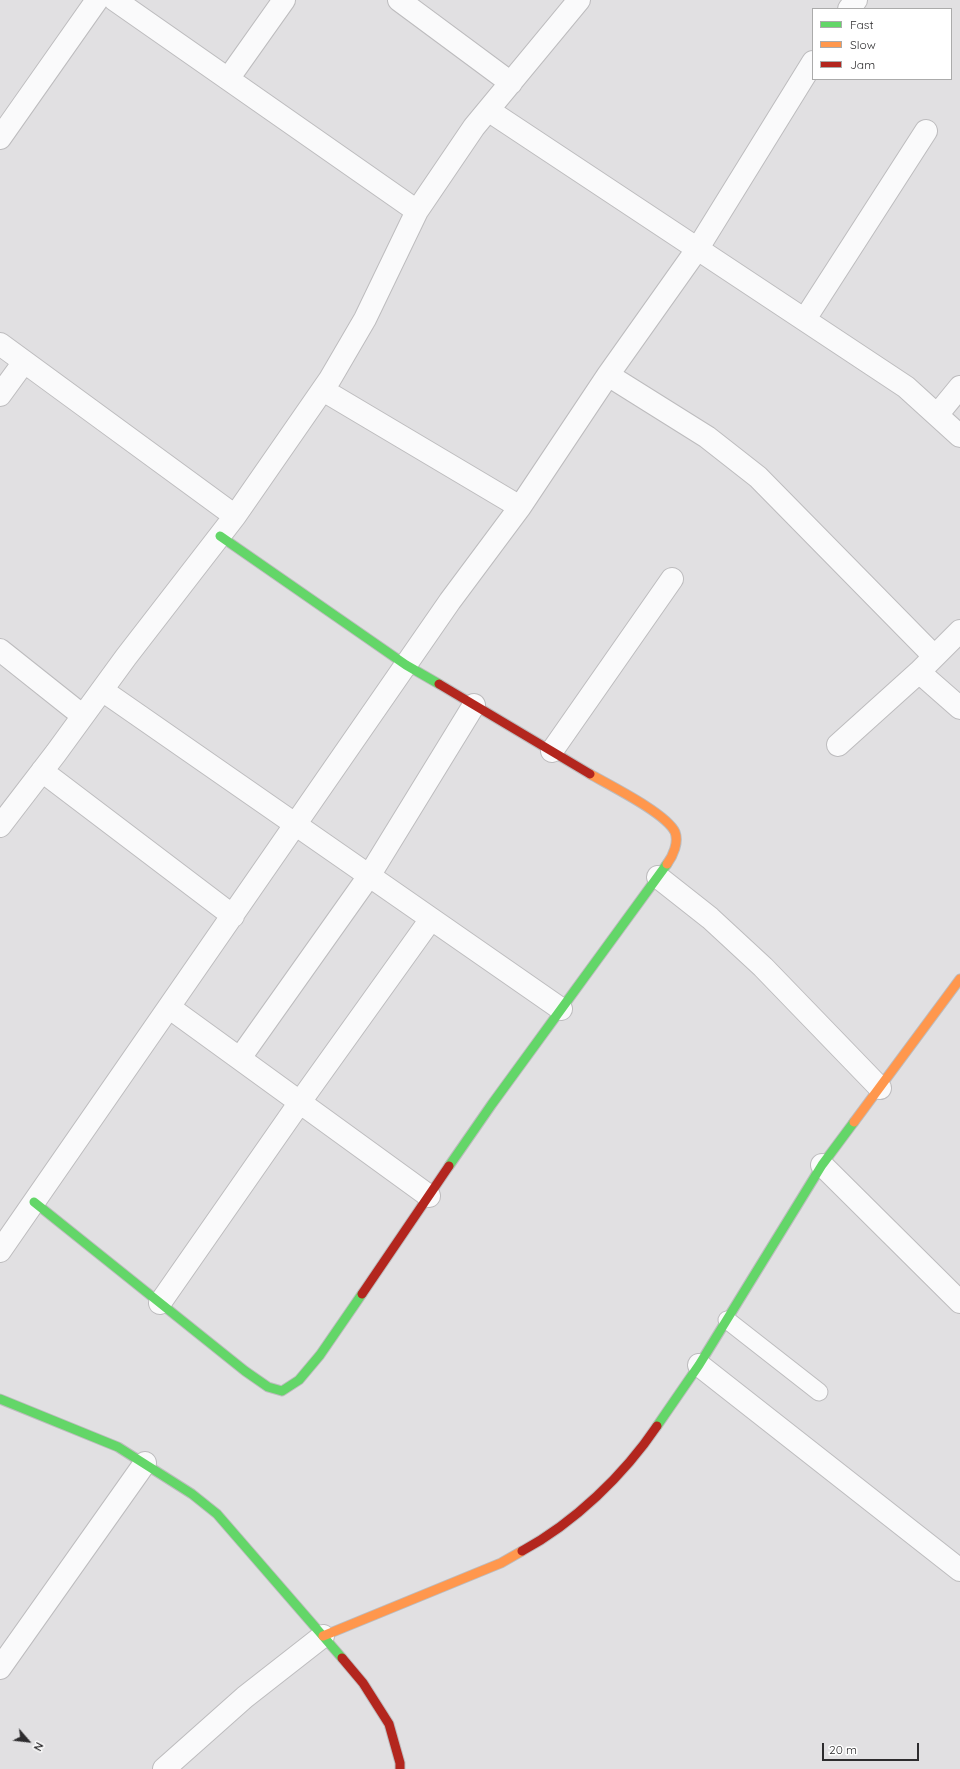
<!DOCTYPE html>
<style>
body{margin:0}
#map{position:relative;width:960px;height:1769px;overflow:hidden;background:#e1e0e2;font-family:Quicksand,sans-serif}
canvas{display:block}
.legend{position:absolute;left:812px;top:8px;width:140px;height:72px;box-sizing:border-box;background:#fff;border:1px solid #ababab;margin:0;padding:5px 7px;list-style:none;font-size:12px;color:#2d2c2e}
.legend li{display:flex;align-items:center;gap:8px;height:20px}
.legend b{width:20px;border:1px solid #ababab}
.north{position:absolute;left:8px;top:1721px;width:40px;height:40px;-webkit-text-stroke:3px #fff;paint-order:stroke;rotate:118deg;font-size:11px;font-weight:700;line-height:16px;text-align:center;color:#2d2c2e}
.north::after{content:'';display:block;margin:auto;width:14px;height:18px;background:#2d2c2e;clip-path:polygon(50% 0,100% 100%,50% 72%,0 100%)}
.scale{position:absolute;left:822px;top:1743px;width:97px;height:18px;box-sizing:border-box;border:2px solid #2d2c2e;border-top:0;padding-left:5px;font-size:12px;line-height:14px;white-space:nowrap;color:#2d2c2e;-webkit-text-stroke:3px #fff;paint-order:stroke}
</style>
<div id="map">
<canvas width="960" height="1769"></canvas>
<ul class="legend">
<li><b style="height:5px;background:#63d668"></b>Fast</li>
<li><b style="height:5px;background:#ff974d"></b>Slow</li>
<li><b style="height:5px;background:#b3261e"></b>Jam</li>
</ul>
<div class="north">N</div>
<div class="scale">20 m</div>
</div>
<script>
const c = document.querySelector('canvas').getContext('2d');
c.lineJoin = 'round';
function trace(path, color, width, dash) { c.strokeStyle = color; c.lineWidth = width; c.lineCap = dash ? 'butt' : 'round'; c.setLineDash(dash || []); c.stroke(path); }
const lane = new Path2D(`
 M727,1320L819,1392`);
const street = new Path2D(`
 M115,0L417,211
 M399,0L511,83
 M849,9L856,0
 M228,79L284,0
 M488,110L906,387L960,436
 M0,138L97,0
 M805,319L926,131
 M0,344L235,516
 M608,375L707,437L758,477L934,656
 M323,390L520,507
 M0,395L24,362
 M937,415L960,387
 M0,650L83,716
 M919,672L960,708
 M102,690L561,1009
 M838,745L919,672L960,631
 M552,751L672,579
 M42,771L233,916
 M0,826L56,753L126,657L235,516L330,379L365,319L417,211L474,127L579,0
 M658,877L710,918L763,967L880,1088
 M170,1008L429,1196
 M240,1058L369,876L474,705
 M822,1165L960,1302
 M0,1251L450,601L520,507L608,375L698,248L813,62
 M160,1303L300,1102L431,919
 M699,1365L960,1570
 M0,1668L145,1463
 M164,1769L245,1697L323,1636`);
const fast = new Path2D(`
 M220,536L406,665L439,684
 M449,1166L492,1104L667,864
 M34,1202L245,1371L268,1387L282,1391L299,1380L320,1355L362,1294
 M0,1399L118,1447L192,1494L217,1514L342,1658
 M657,1426L699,1365L822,1165L854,1122`);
const slow = new Path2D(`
 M590,774C609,785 666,813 675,832C679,842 673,856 667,864
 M854,1122L960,979
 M323,1636L501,1563L522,1551`);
const jam = new Path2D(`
 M439,684L590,774
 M362,1294L449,1166
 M522,1551C574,1523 624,1475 657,1426
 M342,1658L363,1683L389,1724L400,1763V1769`);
trace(lane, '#bdbcbe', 19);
trace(street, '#bdbcbe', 24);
trace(fast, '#bdbcbe', 11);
trace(slow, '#bdbcbe', 11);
trace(jam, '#bdbcbe', 11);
trace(lane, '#fafafb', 17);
trace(street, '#fafafb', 22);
trace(fast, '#63d668', 9);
trace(slow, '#ff974d', 9);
trace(jam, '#b3261e', 9);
</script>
